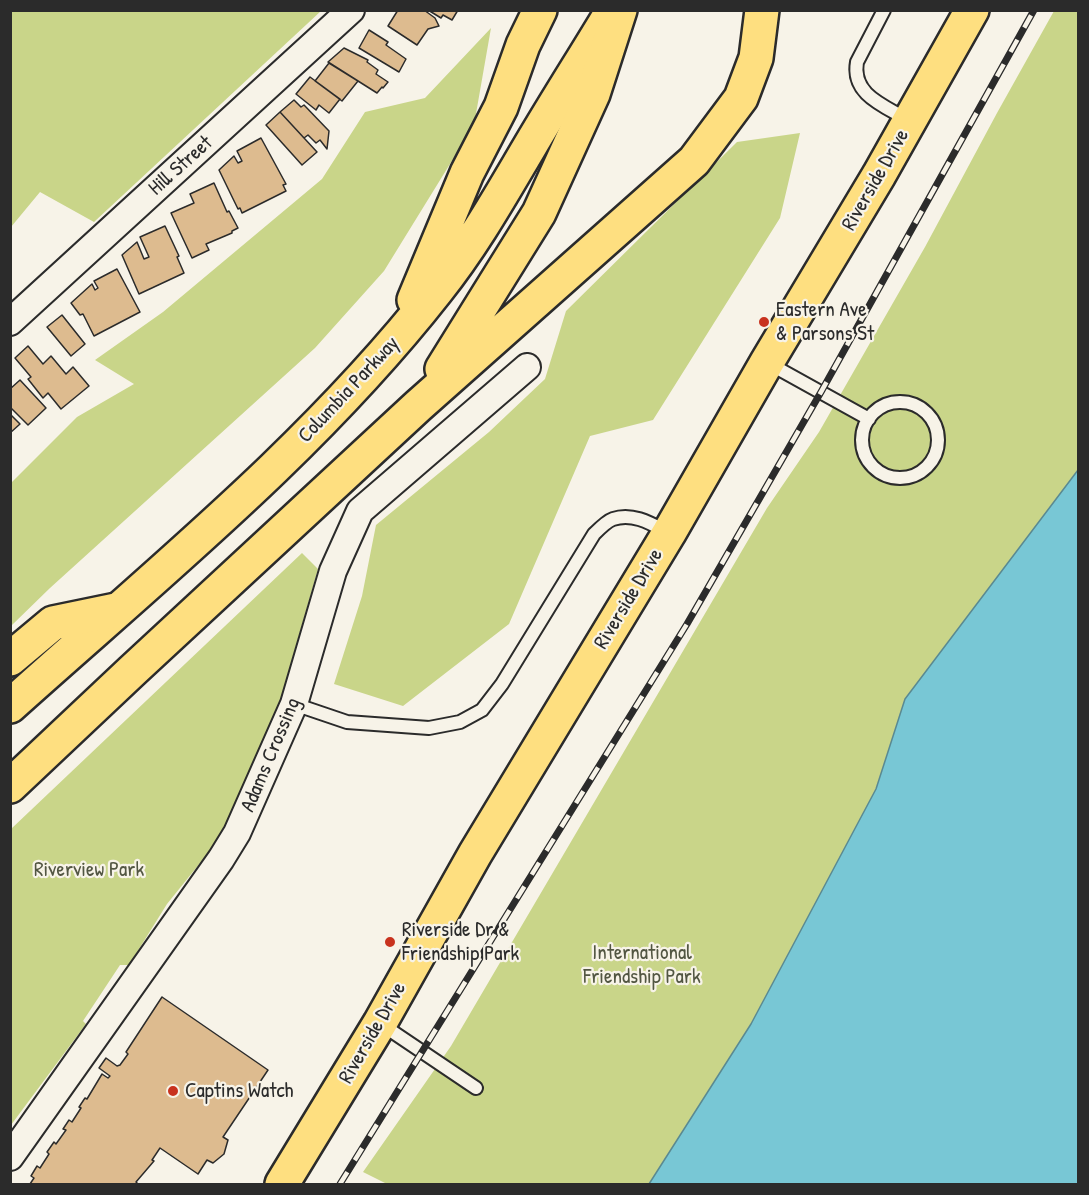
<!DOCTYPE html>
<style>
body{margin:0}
#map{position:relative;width:1089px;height:1195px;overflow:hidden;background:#f7f3e8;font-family:"Patrick Hand",sans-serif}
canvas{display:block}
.frame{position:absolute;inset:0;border:12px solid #2b2b2b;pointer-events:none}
</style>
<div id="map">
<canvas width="1089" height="1195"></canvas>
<div class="frame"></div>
</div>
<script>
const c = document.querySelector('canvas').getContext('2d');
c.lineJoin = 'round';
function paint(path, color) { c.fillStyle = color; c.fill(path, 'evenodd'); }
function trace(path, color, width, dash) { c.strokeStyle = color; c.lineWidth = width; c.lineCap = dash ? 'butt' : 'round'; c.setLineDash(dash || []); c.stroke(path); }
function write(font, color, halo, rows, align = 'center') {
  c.font = font + ' "Patrick Hand",sans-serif'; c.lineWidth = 4.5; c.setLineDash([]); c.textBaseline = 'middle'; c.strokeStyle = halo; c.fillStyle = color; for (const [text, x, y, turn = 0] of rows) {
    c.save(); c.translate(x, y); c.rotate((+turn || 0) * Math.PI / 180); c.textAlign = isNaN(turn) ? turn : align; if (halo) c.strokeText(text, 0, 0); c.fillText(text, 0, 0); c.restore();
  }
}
paint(new Path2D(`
 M11,10H321V11L94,222L40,192L11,227Z
 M1054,11H1078V470L905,699L876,789L751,1024L649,1184H387L363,1172L451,1046L767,508L819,432L925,247L997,113Z
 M491,28L474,125L384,271L315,348L50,588L11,626V483L77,417L134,384L95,360L163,312L322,179L365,112L425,98Z
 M800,133L780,218L653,420L590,436L509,624L403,706L334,684L362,596L376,525L489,432L545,379L566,311L737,142Z
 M302,553L318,569L274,722L217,842L167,904L129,965H120L83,1021L86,1024L11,1125V829Z`), '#c9d589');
const water = new Path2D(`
 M1078,470V1184H649L751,1024L876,789L905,699Z`);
paint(water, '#78c7d5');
trace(water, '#598991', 1.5);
const building = new Path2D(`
 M398,10H424L435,18L439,26L428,29L417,45L388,26Z
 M428,10H458L452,20L443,15L441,18Z
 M369,30L388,42L386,45L406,59L399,72L359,48Z
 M344,48L368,60L367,62L378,70L376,74L388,82L383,88L382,87L377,93L328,62Z
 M329,63L358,81L342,101L315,81Z
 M310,77L340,99L329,113L319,105L316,110L296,94Z
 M294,100L301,107L304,105L329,131L327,149L320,140L316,143L308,135L304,138L280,112Z
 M280,112L317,152L302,165L266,125Z
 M261,138L286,184L283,185L286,191L242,213L240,208L238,209L219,170L234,156L238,163L242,161L237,151Z
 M214,183L227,212L229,211L238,228L232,231V233L206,244L209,250L192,258L171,213L194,203L190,194Z
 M165,226L179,256L177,257L184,273L139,294L122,255L137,242L144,259L149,257L140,237Z
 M117,269L140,312L94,336L83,314L80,315L71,303L92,284L95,290L98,288L94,281Z
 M62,315L85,344L71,356L47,327Z
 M28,346L43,364L51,356L66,374L73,367L89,386L61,409L48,393L43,398L28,379L31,377L15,358Z
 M20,380L46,408L28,425L10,407V389Z
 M10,414L20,424L10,433Z
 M162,997L268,1070L223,1137L228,1140L224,1154L213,1163L207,1160L198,1174L160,1148L152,1160L154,1161L136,1182L138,1184H30L34,1178L31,1176L37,1166L40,1168L49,1154L47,1152L54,1142L56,1144L66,1130L63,1129L69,1120L72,1122L81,1108L79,1107L85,1098L87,1099L102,1074L108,1078L110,1076L99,1068L106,1058L117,1066L120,1065L128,1054L126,1052Z`);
paint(building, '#ddbb8f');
trace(building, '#2b2b2b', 1.5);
const service = new Path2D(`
 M884,10L857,62C851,95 885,106 908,120
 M768,363L869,419
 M862 440a38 38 0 1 1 76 0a38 38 0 1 1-76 0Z
 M294,704L347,722L429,728L460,722L482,710L502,684L594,534C599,529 607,521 613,519C633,512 652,524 669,533
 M381,1024L476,1088`);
const minor = new Path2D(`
 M10,322L351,10
 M10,1157L221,859L237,833L294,704L333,571L360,511L527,367`);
const primary = new Path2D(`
 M282,1184L380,1023L475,854L669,533L767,362L879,175L972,10`);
const trunk = new Path2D(`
 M414,300L467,173L501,107L523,45L540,10
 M10,706C158,573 314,447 437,290C473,245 501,195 530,146C557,100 586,55 613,10`);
const motorway = new Path2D(`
 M442,369L539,213L593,94L620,10
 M10,659L53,623L116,610
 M10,786L132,671L418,406L694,161L741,98L756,58L762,10`);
trace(service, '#2b2b2b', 16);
trace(minor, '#2b2b2b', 30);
trace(primary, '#2b2b2b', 38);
trace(trunk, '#2b2b2b', 38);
trace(motorway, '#2b2b2b', 38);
trace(service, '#f7f3e8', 12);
trace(minor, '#f7f3e8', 26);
trace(primary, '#fedf80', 33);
trace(trunk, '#fedf80', 33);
trace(motorway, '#fedf80', 33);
const rail = new Path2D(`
 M340,1184L687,624L821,392L1034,10`);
trace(rail, '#2b2b2b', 7);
trace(rail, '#f7f3e8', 4.5, [14]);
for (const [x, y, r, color] of [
 [764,322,6,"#c8321e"],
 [390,942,6,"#c8321e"],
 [173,1091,6,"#c8321e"]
]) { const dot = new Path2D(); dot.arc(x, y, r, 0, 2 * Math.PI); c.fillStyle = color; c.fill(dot); trace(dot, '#f7f3e8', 2); }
write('21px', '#2b2b2b', '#f7f3e8', [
 ["Hill Street",181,166,-42],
 ["Riverside Drive",876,180,-60],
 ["Columbia Parkway",349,390,-47],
 ["Riverside Drive",629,599,-59],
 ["Adams Crossing",271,755,-67],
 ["Riverside Drive",373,1033,-60]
]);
write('21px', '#2b2b2b', '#f7f3e8', [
 ["Eastern Ave",776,310],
 ["& Parsons St",776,334],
 ["Riverside Dr &",402,930],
 ["Friendship Park",402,954],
 ["Captins Watch",185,1091]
], 'left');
write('21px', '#525642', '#f7f3e8', [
 ["Riverview Park",89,870],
 ["International",642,953],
 ["Friendship Park",642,977]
]);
</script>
